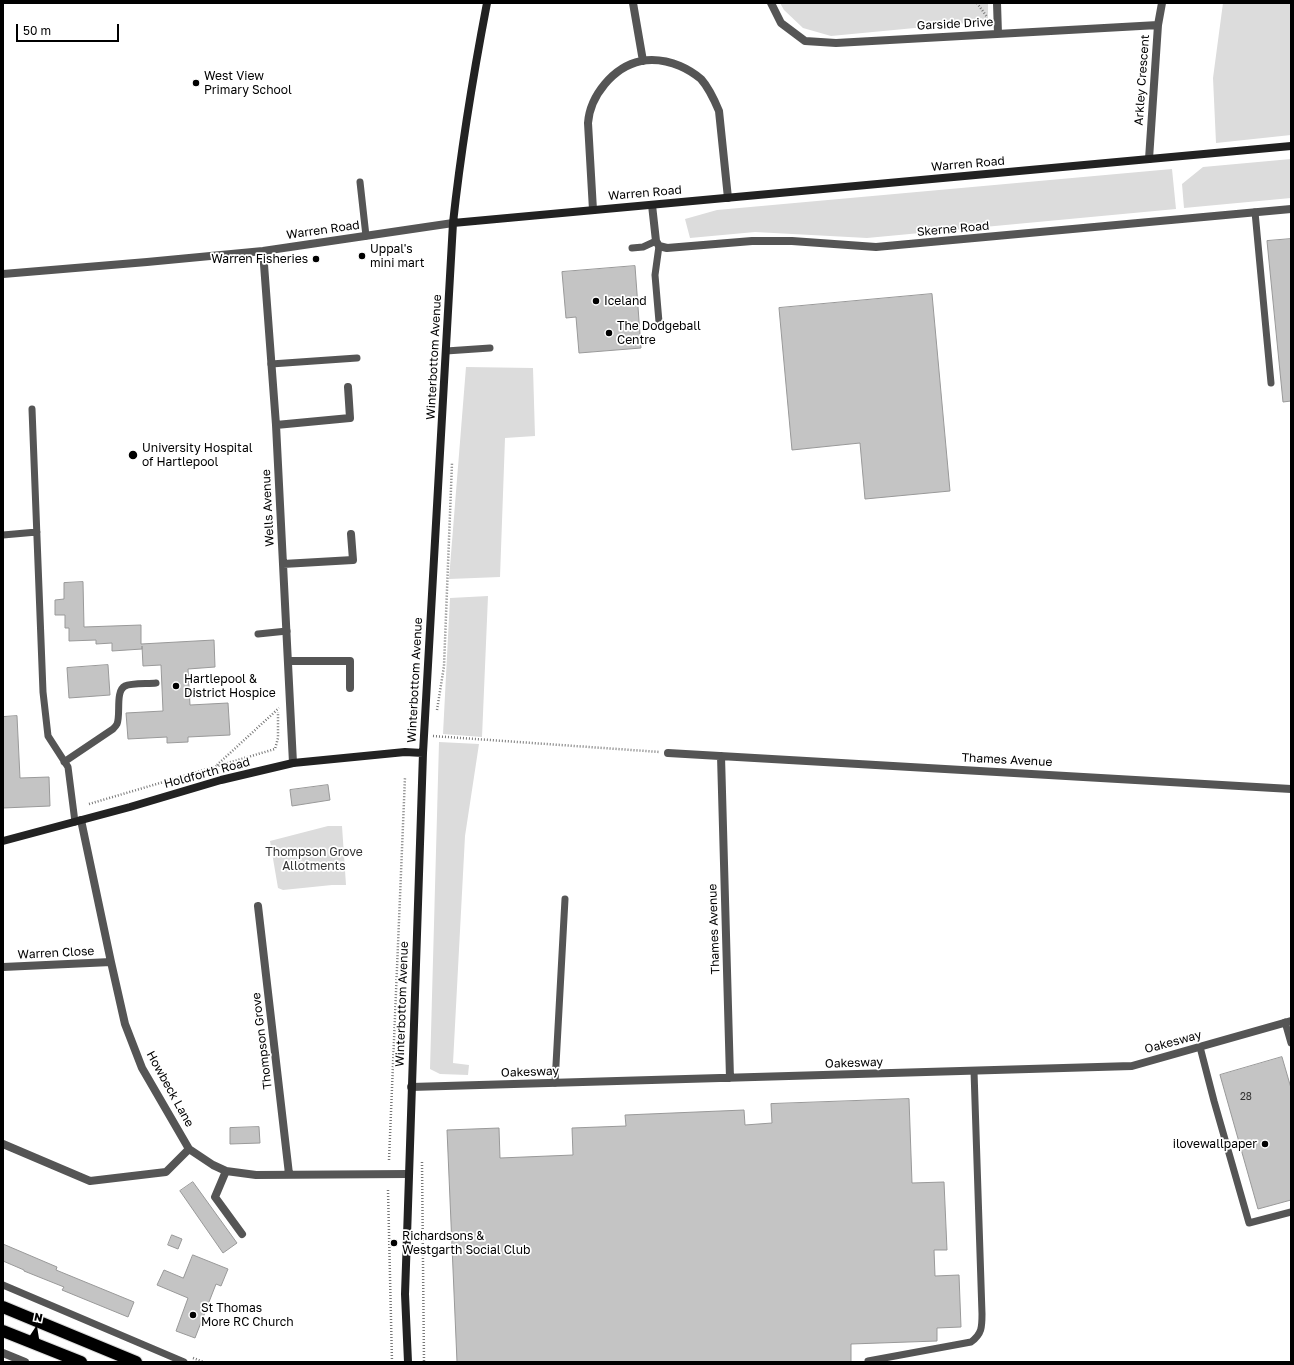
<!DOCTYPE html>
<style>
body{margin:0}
#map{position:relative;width:1294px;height:1365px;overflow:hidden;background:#fff;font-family:"Golos Text",sans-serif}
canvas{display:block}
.frame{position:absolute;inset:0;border:4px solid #000;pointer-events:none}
.north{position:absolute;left:16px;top:1309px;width:40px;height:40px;-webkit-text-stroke:3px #fff;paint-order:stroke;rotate:12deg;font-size:11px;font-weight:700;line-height:16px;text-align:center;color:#000}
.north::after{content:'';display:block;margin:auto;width:14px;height:18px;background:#000;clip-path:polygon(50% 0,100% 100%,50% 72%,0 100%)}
.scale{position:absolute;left:16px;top:24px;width:103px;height:18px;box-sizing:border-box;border:2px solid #000;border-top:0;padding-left:5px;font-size:12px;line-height:14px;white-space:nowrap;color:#000;-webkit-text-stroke:3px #fff;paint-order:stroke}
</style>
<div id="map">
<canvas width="1294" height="1365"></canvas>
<div class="frame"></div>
<div class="north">N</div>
<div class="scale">50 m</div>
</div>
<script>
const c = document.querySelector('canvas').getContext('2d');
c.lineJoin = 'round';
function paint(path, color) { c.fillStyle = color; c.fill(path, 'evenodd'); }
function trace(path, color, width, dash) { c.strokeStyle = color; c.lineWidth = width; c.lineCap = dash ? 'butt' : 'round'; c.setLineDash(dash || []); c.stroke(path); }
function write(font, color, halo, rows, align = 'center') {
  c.font = font + ' "Golos Text",sans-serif'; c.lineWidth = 3.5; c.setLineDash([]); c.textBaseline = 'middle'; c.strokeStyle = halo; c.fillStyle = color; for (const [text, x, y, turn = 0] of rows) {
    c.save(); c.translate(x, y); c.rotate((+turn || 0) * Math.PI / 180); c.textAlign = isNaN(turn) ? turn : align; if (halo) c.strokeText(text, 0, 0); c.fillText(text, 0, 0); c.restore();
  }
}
paint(new Path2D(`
 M780,3H988V21L831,36L803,28L784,10Z
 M1223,3H1291V135L1216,143L1213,78Z
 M1291,159V198L1184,208L1182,184L1203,167Z
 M1172,169L1176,209L867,238L755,232L690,238L685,219L717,210Z
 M466,367L533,368L535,436L505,438L500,577L449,579Z
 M488,596L482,737L443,734L450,598Z
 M439,742L479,744L465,836L453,1063L469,1065L468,1075L440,1074L430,1069Z
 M328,826H342L346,885H332L283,890L278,888L270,841Z`), '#dcdcdc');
const building = new Path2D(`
 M1291,239V401L1283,402L1267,241Z
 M635,266L641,348L579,353L576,317L566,318L562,272Z
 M932,294L950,491L865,499L860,443L792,450L779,308Z
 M83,582L84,627L141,625V644L214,640L215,667L188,669L190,705L228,703L230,735L188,737V742L167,743V737L128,739L126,713L163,711L161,665L143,666L142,646V649L112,651V643L96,644V640L69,641V628H65V615H55V600L64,599V583Z
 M108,665L110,695L69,698L67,668Z
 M17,716L20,778L49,777L50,806L3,808V717Z
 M328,785L330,800L292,806L290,790Z
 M1282,1057L1291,1088V1200L1258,1209L1220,1075Z
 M909,1099L912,1183L944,1182L947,1250H934L935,1276L959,1275L961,1327L937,1328V1341L851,1344V1362H457L447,1130L499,1128L500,1158L573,1155L572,1128L626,1126L625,1115L744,1110L745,1125L772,1123L771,1104Z
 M259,1127L260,1143L230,1144V1128Z
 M193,1182L237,1243L223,1253L180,1191Z
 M172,1235L182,1239L178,1249L168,1245Z
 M3,1244L57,1267L56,1270L134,1302L128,1317L62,1290L64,1287L24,1271V1270L3,1261Z
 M193,1255L228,1269L221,1286L216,1284L195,1338L176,1331L188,1298L157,1285L164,1270L183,1278Z`);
paint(building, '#c4c4c4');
trace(building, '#999', 1);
const highway = new Path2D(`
 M3,1307L136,1362
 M3,1331L81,1362`);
trace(highway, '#dbdbdb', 14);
trace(new Path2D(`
 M977,3L987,17
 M437,710L444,666L452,463
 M433,736L660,752
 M217,765L279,708
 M89,804L275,749L278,738V712
 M389,1160L405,777
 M422,1162L424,1362
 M388,1190L392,1362
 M193,1358L204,1362`), '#777', 2.5, [1, 2]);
trace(new Path2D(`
 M360,182L366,236
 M1255,212L1271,383
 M632,248L643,247L656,241
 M659,322L655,275L659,246
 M446,351L490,348
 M271,364L357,358
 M32,409L43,692L48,736L68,767L75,822
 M3,535L37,532
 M258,634L287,631
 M64,762L113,729C114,728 116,726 117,724C121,714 115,691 125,686C131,683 149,684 156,683
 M1285,1022L1291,1043
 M1200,1047L1214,1101L1249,1223L1291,1212
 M555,1083L565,899
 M3,1285L184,1362
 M868,1361L971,1342C982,1334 982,1327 982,1314L974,1071`), '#555', 7);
trace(new Path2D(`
 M633,3L643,61
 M771,3L781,23L805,41L836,43L1158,25
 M997,3L998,34
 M1149,159L1158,25L1162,3
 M652,205L656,241L659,246L667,248L752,241H792L876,247L1291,209
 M593,210L588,123C590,96 613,67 641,61C653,59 668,61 680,66C687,69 695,74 701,79C709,88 714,99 719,111L728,198
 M263,251L276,425L293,763
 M3,274L147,262L263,251L453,223
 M276,425L350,418L348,387
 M283,564L353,560L351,534
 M289,661H350V688
 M668,753L1291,789
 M721,756L730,1078
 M81,820L111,962L125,1024L142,1068L189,1149L213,1165L226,1171L256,1175L408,1174
 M258,906L289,1174
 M3,967L111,962
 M411,1087L1132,1066L1291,1021
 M3,1144L90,1181L166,1172L189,1149
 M226,1171L215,1197L242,1234
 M3,1353L25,1362`), '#555', 8);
trace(new Path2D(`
 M453,223L1291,146
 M3,841L130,807L221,780L293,763L405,752L423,753
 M408,1362L405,1294L407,1236L423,753L453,223C461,149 473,76 487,3`), '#222', 8);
trace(highway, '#000', 12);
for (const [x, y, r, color] of [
 [196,83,4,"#000"],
 [362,256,4,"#000"],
 [316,259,4,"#000"],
 [596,301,4,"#000"],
 [609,333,4,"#000"],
 [133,455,5,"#000"],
 [176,686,4,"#000"],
 [1265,1144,4,"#000"],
 [394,1243,4,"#000"],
 [193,1315,4,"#000"]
]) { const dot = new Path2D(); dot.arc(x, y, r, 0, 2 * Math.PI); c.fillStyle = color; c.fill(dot); trace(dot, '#fff', 1.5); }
write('10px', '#313131', null, [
 ["28",1246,1097]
]);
write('12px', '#000', '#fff', [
 ["Garside Drive",955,24,-3],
 ["Arkley Crescent",1142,80,-86],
 ["Warren Road",968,164,-5],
 ["Warren Road",645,193,-5],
 ["Skerne Road",953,229,-5],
 ["Warren Road",323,230,-8],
 ["Winterbottom Avenue",434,357,-87],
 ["Wells Avenue",268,508,-93],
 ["Winterbottom Avenue",415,680,-87],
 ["Thames Avenue",1007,760,3],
 ["Holdforth Road",207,773,-15],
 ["Thames Avenue",714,929,-92],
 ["Warren Close",56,953,-3],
 ["Winterbottom Avenue",402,1004,-88],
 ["Thompson Grove",262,1041,-97],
 ["Oakesway",1173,1042,-15],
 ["Oakesway",854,1063,-2],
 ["Oakesway",530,1072,-2],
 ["Howbeck Lane",170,1089,61]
]);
write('12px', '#000', '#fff', [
 ["West View",204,76],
 ["Primary School",204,90],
 ["Uppal's",370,249],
 ["mini mart",370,263],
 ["Warren Fisheries",308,259,"right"],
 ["Iceland",604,301],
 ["The Dodgeball",617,326],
 ["Centre",617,340],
 ["University Hospital",142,448],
 ["of Hartlepool",142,462],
 ["Hartlepool &",184,679],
 ["District Hospice",184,693],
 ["ilovewallpaper",1257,1144,"right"],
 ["Richardsons &",402,1236],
 ["Westgarth Social Club",402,1250],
 ["St Thomas",201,1308],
 ["More RC Church",201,1322]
], 'left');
write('12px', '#333', '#fff', [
 ["Thompson Grove",314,852],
 ["Allotments",314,866]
]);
</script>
